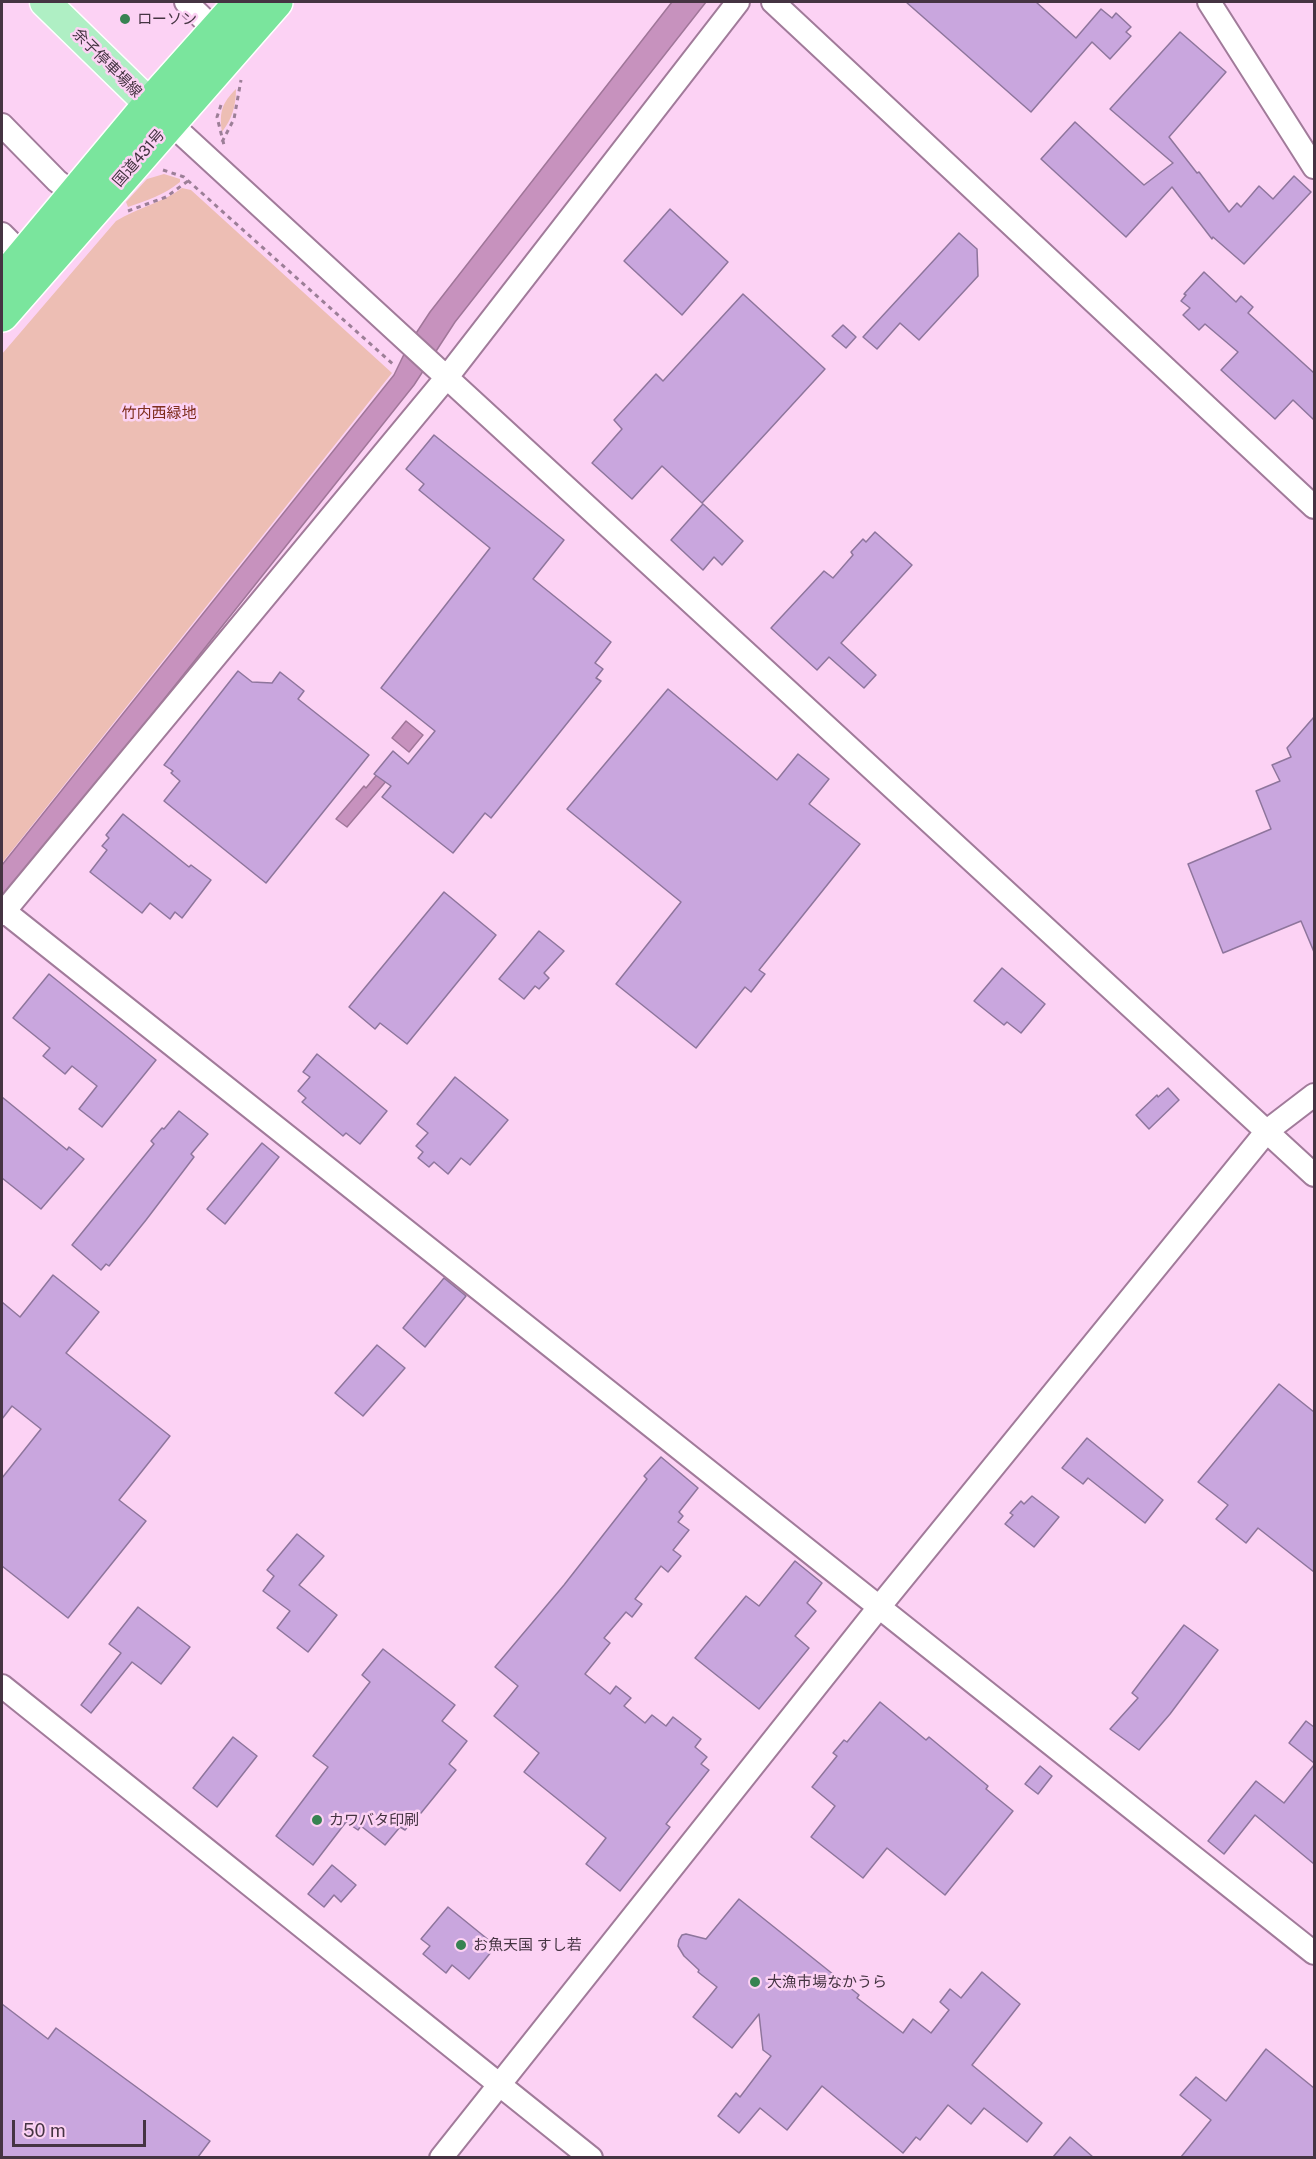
<!DOCTYPE html>
<meta charset="utf-8">
<style>
body{margin:0}
#map{position:relative;width:1316px;height:2159px;overflow:hidden;background:#fcd2f4;font-family:"Public Sans",sans-serif}
canvas{display:block}
.frame{position:absolute;inset:0;border:3px solid #453442;pointer-events:none}
.scale{position:absolute;left:12px;top:2120px;width:134px;height:27px;box-sizing:border-box;border:3px solid #453442;border-top:0;padding-left:8px;font-size:18px;line-height:21px;white-space:nowrap;color:#453442;-webkit-text-stroke:4px #fcd2f4;paint-order:stroke}
</style>
<div id="map">
<canvas width="1316" height="2159"></canvas>
<div class="frame"></div>
<div class="scale">50 m</div>
</div>
<script>
const c = document.querySelector('canvas').getContext('2d');
c.lineJoin = 'round';
function paint(path, color) { c.fillStyle = color; c.fill(path, 'evenodd'); }
function trace(path, color, width, dash) { c.strokeStyle = color; c.lineWidth = width; c.lineCap = dash ? 'butt' : 'round'; c.setLineDash(dash || []); c.stroke(path); }
function write(font, color, halo, rows, align = 'center') {
  c.font = font + ' "Public Sans","Noto Sans JP",sans-serif'; c.lineWidth = 5; c.setLineDash([]); c.textBaseline = 'middle'; c.strokeStyle = halo; c.fillStyle = color; for (const [text, x, y, turn = 0] of rows) {
    c.save(); c.translate(x, y); c.rotate((+turn || 0) * Math.PI / 180); c.textAlign = isNaN(turn) ? turn : align; if (halo) c.strokeText(text, 0, 0); c.fillText(text, 0, 0); c.restore();
  }
}
paint(new Path2D(`
 M236,89C236,106 232,119 222,132C219,112 222,103 236,89Z
 M164,174L180,179V182C164,195 148,200 128,207L126,202L147,179Z
 M182,188L191,190L392,373L2,863V354L116,221C137,208 162,203 182,188Z`), '#edbeb4');
const water = new Path2D(`
 M672,2H706L455,322L414,385L2,903V865L394,375L409,344L430,312Z
 M406,721L423,735L409,752L392,738Z
 M380,771L388,779L347,827L336,819L364,786L366,788Z`);
paint(water, '#c792be');
trace(water, '#a07699', 1.5);
const building = new Path2D(`
 M906,2H1036L1076,38L1101,9L1112,18L1116,13L1131,27L1126,32L1131,36L1110,59L1092,42L1031,112Z
 M1180,32L1226,72L1169,137L1197,173L1199,172L1229,212L1237,203L1241,207L1259,186L1273,199L1294,176L1311,192L1244,264L1213,237L1212,239L1172,187L1126,237L1041,159L1075,122L1144,185L1173,163L1110,109Z
 M670,209L728,262L682,315L624,261Z
 M959,233L977,249L978,276L919,340L900,323L877,349L863,337Z
 M1204,272L1236,302L1241,296L1253,307L1248,313L1314,373V420L1293,400L1275,419L1221,370L1238,352L1205,324L1199,330L1183,315L1190,308L1181,301L1186,295L1184,294Z
 M743,294L825,369L702,503L662,466L632,499L592,463L622,429L614,420L656,374L663,381Z
 M843,325L856,337L846,348L832,336Z
 M434,435L564,540L533,579L611,642L595,663L603,669L596,678L601,681L491,818L485,813L453,853L382,797L391,786L374,774L393,751L408,764L435,731L381,688L490,548L419,490L424,484L406,469Z
 M703,504L743,541L722,565L714,557L703,570L671,540Z
 M875,532L912,565L841,643L876,675L864,688L829,657L817,670L771,628L824,571L833,578L853,555L851,552L863,539L866,542Z
 M238,671L252,682L272,683L280,672L304,691L298,699L369,755L266,883L164,801L180,781L171,773L173,771L164,765Z
 M668,689L777,780L798,754L829,779L809,804L860,844L759,970L765,974L751,992L745,987L696,1048L616,984L681,902L567,809Z
 M1314,717V952L1301,921L1223,953L1188,864L1271,829L1256,791L1280,781L1272,765L1291,757L1287,748Z
 M123,814L189,867L191,865L211,880L182,918L175,912L170,919L150,903L142,913L90,872L107,850L102,846L109,838L106,835Z
 M444,892L496,935L407,1044L380,1023L375,1029L349,1007Z
 M539,931L564,951L544,973L549,978L539,989L535,986L524,999L499,979Z
 M1002,968L1045,1004L1021,1033L1007,1022L1004,1025L974,1001Z
 M49,974L156,1060L102,1127L79,1109L97,1086L72,1066L65,1074L43,1056L50,1048L13,1018Z
 M317,1054L387,1111L360,1144L346,1133L343,1136L302,1102L306,1098L298,1091L310,1077L303,1072Z
 M455,1077L508,1120L470,1165L461,1158L448,1174L434,1162L429,1167L418,1158L423,1152L416,1146L428,1133L417,1124Z
 M1168,1088L1179,1100L1149,1129L1136,1115L1157,1095L1158,1097Z
 M2,1097L67,1150L69,1147L84,1159L41,1209L2,1178Z
 M179,1111L208,1134L191,1154L194,1157L146,1220L109,1266L106,1264L101,1270L72,1245L154,1144L151,1141L162,1128L164,1129Z
 M262,1143L279,1157L225,1224L207,1209Z
 M53,1275L99,1312L66,1353L170,1436L119,1500L146,1521L68,1618L2,1566V1478L41,1429L12,1406L2,1419V1302L20,1317Z
 M444,1278L466,1296L425,1347L403,1328Z
 M377,1345L405,1368L363,1416L335,1393Z
 M1279,1384L1314,1412V1572L1258,1528L1246,1543L1216,1519L1228,1505L1198,1482Z
 M1087,1438L1163,1500L1145,1523L1088,1478L1083,1484L1062,1468Z
 M661,1457L698,1488L679,1512L683,1516L678,1522L689,1530L673,1550L681,1556L668,1572L661,1566L635,1599L642,1604L632,1617L626,1612L604,1638L610,1643L585,1674L610,1694L616,1686L631,1698L624,1706L645,1723L652,1715L666,1726L673,1717L701,1739L695,1747L707,1757L701,1764L709,1770L666,1824L670,1827L620,1891L586,1864L606,1838L524,1772L539,1753L494,1716L518,1686L495,1667L564,1585L647,1479L644,1476Z
 M1032,1496L1059,1517L1034,1547L1005,1524L1013,1515L1010,1513L1021,1501L1024,1504Z
 M297,1534L324,1556L299,1585L337,1615L308,1652L277,1628L290,1611L263,1591L274,1576L267,1570Z
 M795,1561L822,1583L807,1603L816,1611L795,1636L809,1648L759,1709L695,1658L746,1596L759,1606Z
 M138,1607L190,1647L161,1684L132,1662L91,1713L81,1705L121,1653L109,1644Z
 M1184,1625L1218,1650L1170,1714L1139,1750L1110,1729L1138,1698L1132,1693Z
 M383,1649L455,1705L442,1721L467,1741L449,1764L456,1770L421,1813L419,1812L405,1830L400,1827L385,1845L361,1826L358,1830L346,1822L313,1865L276,1836L328,1767L313,1756L370,1682L362,1675Z
 M880,1702L926,1740L929,1737L988,1786L986,1789L1013,1811L945,1895L887,1848L863,1878L811,1837L835,1806L812,1787L837,1756L833,1753L844,1740L847,1742Z
 M1306,1721L1314,1727V1763L1289,1743Z
 M233,1737L257,1756L217,1807L193,1788Z
 M1314,1765V1864L1255,1815L1224,1854L1208,1841L1256,1781L1284,1803Z
 M1040,1766L1052,1776L1038,1794L1025,1784Z
 M332,1865L356,1885L341,1902L334,1895L324,1907L308,1894Z
 M739,1899L859,1995L857,1998L903,2033L913,2019L931,2033L949,2010L940,2002L950,1989L961,1998L982,1972L1020,2004L972,2065L1042,2123L1027,2142L984,2108L971,2124L948,2105L920,2140L916,2137L903,2153L822,2086L787,2130L760,2108L739,2133L718,2116L736,2093L740,2097L771,2056L763,2050L759,2014L732,2048L693,2017L717,1987L698,1972L699,1970L684,1956L678,1946L679,1940L682,1935L686,1934L706,1939Z
 M448,1907L496,1946L469,1979L452,1965L446,1973L423,1954L430,1946L421,1939Z
 M2,2004L48,2039L56,2028L210,2141L198,2157H2Z
 M1266,2049L1314,2088V2157H1181L1211,2120L1180,2095L1196,2077L1226,2101Z
 M1070,2137L1093,2157H1053Z`);
paint(building, '#c9a6de');
trace(building, '#8e759c', 1.5);
const minor = new Path2D(`
 M186,2L215,30
 M773,2L1314,507
 M1209,2L1314,167
 M170,123L1314,1175
 M2,125L57,181L74,194
 M2,234L23,255
 M4,911L1314,1953
 M2,914L447,377L738,2
 M2,1686L591,2158
 M441,2158L880,1606L1267,1131L1314,1095`);
const major = new Path2D(`
 M45,2L167,121`);
const highway = new Path2D(`
 M2,281L149,105L241,2
 M2,315L276,2`);
trace(minor, '#a17b9a', 26);
trace(major, '#fff', 33);
trace(highway, '#fff', 36);
trace(new Path2D(`
 M221,105L217,117L224,145
 M222,142L234,119L241,80
 M163,170L184,177L394,365
 M128,211L166,197L188,181`), '#9c7f97', 3, [4.5, 4.5]);
trace(minor, '#fff', 22);
trace(major, '#afefc4', 30);
trace(highway, '#7ae59d', 33);
for (const [x, y, r, color] of [
 [125,19,6,"#378352"],
 [317,1820,6,"#378352"],
 [461,1945,6,"#378352"],
 [755,1982,6,"#378352"]
]) { const dot = new Path2D(); dot.arc(x, y, r, 0, 2 * Math.PI); c.fillStyle = color; c.fill(dot); trace(dot, '#fcd2f4', 2); }
write('15px', '#453442', '#fcd2f4', [
 ["ローソン",137,19],
 ["カワバタ印刷",329,1820],
 ["お魚天国 すし若",473,1945],
 ["大漁市場なかうら",767,1982]
], 'left');
write('15px', '#453442', '#fcd2f4', [
 ["余子停車場線",107,63,45],
 ["国道431号",139,158,-49]
]);
write('15px', '#7e2d1d', '#fcd2f4', [
 ["竹内西緑地",159,413]
]);
</script>
